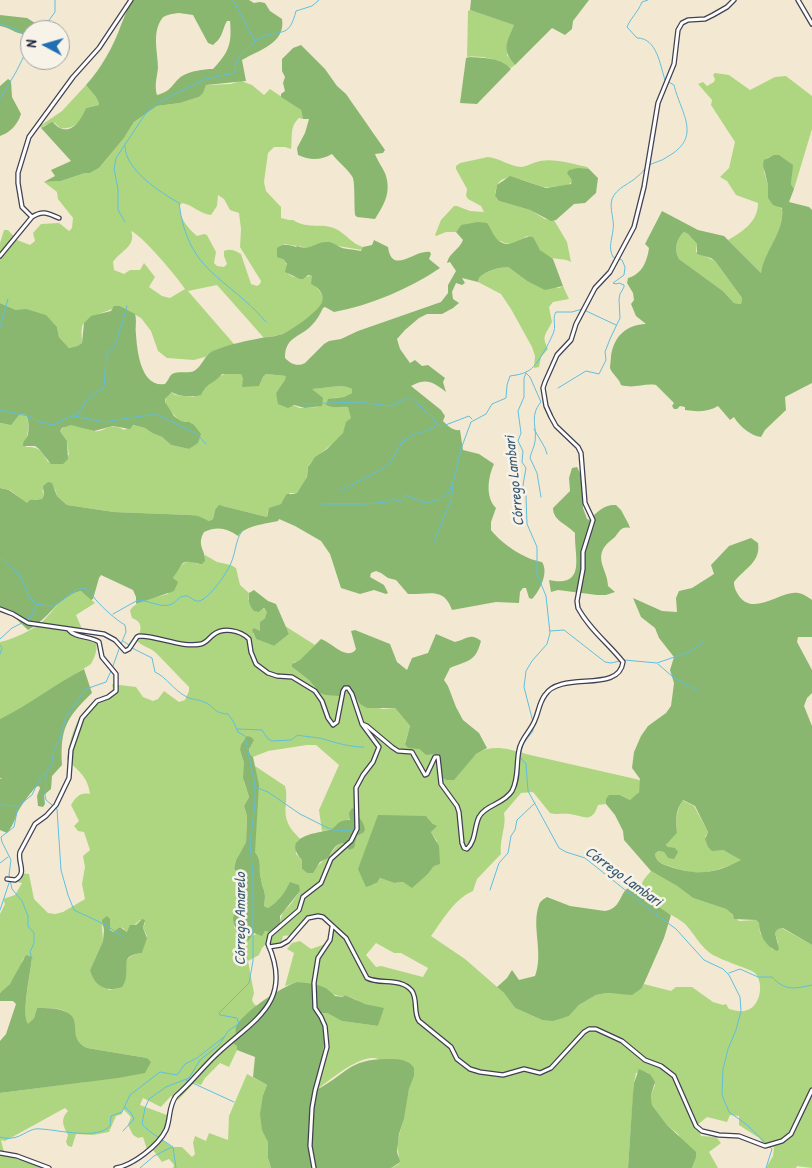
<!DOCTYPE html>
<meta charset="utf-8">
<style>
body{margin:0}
#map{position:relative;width:812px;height:1168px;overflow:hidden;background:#f3e9d3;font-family:"Patrick Hand",sans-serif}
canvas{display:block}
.north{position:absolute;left:20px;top:20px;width:50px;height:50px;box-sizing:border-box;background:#f7f3e8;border:1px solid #a29fa3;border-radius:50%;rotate:276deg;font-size:14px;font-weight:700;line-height:20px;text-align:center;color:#22223b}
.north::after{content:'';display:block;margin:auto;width:18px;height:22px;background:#1f6fb2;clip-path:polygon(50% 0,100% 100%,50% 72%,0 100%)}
</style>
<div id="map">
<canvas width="812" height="1168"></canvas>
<div class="north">N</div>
</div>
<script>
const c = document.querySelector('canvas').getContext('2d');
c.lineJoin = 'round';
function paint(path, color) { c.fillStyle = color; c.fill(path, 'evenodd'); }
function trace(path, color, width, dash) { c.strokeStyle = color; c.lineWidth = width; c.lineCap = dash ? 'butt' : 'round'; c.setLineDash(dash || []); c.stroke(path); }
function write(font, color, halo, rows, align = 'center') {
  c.font = font + ' "Patrick Hand",sans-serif'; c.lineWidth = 5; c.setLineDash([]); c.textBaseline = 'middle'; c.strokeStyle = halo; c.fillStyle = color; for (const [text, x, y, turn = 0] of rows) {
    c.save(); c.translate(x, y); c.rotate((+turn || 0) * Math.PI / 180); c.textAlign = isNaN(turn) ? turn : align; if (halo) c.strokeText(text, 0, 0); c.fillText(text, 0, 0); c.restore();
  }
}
paint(new Path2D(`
 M470,10L515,25L507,55L515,65L511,68C500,60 481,55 467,57L468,11Z
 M715,73L729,75L750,90L775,77L786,76L812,96V129L794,189L791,184L792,165C783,158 778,153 767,158L764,172L768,185V198L782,209C785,231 765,252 761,273L728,240C742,232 758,222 758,203L736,195L727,181L720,177L729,168L735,142L711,105L712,100L698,84L703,82L707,86L714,82L715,79L713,75Z
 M241,81L252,85L264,95L270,89L301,110L303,119L299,118C289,127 293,137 291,149L285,147H274L268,153L264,182L266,191L281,207V218L289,220H293C309,230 321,222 336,229C346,234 352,244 363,247L362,250L338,246L316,245L310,248L284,244L283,259L287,265L288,274L294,277L312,276C313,278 313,281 314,283C316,290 324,292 323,300C321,311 294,330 284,334C278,336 270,336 264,338L217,285L188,291L234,344L215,350L205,357L194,360L167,358L158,351L151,331L141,318L120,306C110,311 85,316 82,327C81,332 82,338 82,343L77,346L69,348L59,337L57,327L43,314L16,310L0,303V243L4,230H8L17,240L30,245L35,241L33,233L41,224L59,223L69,231L72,228L73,218L58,199L57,192L44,182L61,181L85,173H90L99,168L124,138L134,122L157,106L180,103L199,97L206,85L231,84ZM218,195L224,199L230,210L239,213L241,229L240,247L261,281L260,284L257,286L251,284L241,254C236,251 230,248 224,251V256L227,264L224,267L217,266L214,263L216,252L207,235L204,234L197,236C188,228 178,217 180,205L182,203C193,205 200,214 211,215L217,206ZM131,231C143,236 177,277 185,289L170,298L162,296L149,287L155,277L144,263L140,270H130L124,274L114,270L113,262C120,251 137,246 131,231Z
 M86,85C91,92 98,97 99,105L86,108C81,120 76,130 60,128L55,123L45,125L41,128L40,126L62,111Z
 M488,157C500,158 510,167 522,167C528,166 534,162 540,161C555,158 573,164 587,167L589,169H578L569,170L573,180C569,186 566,185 559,186C554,186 550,188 544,187C526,183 497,164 495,196L499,201L530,210L545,219L554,220L567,242L571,262C564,258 558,260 551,258C542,254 534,243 527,236L513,244L505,243L461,225L456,232H446L436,236L435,235L441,220L454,206H457L470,211L484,212L481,206L468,199L466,196L467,189L456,169V166L460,163Z
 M684,232L688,234L697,244L696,252L715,261L742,298L741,304L734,303L723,291L679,259C674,250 676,239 684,232Z
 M508,267L527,281L559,288L563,286L569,299L553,302L549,307L552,322C546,335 541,335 548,349L541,357L539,367L534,368L535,356L532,347L511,309L501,294L478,282L479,278C487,270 497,268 508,267Z
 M228,373L241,374L243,379L259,386L263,377L266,374L286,376V380L276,393L279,400L300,408L318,407L311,389C326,389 338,383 352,389V393L344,397L333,398L343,406H348C349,410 352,414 351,418C345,440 321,449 309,465C307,468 308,472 307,476C305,482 301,488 297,493H290L281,504L273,507L268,511L267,517L223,506L215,510L213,519L209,521L190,515L114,512L67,505L57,496L55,489L42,490L44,495L42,499H35L27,504L10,490L0,488V423C15,427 11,421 20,414L26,415C31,426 26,436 26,447C39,446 42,451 48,462L69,455L67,441L60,431C71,418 82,429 94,431C105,433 109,421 124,430L132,425L145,428L152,433L162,437L171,445L189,449L198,442L186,421H181C176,417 162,405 166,398C167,396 170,394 172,392L175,395L194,397C202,389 218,375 228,373Z
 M205,555L217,562L231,565L236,568L240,585L249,593L248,599L259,612L263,609L267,610V616L260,622V632L254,628L253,633L256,639L274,646L289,634L285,626L315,645L300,661L294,662L292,667L310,681L346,690L350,689L360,704L383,709L395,708L410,726L405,743L419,749L426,755L439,754V765L465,767C479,742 502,746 526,754L640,780C641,789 639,795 630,800L620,795L606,799V804L598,805C592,824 584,816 570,814C563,813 556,815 550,813L533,792L521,793L504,813C507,825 499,840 501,854L477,879L473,891C454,899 443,920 431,936L465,959L504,993L515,1008L542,1020L569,1016L579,1005L596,995L607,993L624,994L642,988L644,984L671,991L676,987H692L713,1002L723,1005L726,1004L729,1009C734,1010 739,1012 744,1011C760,1009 765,984 755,973C751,969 719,960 710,953C699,945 694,933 685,924C676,915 639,902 642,884C643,879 648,875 651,871L677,886L693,898L726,909L739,921L756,920L759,923L760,933L773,950L778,943L775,933L778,929L782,928L812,945V1168L797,1166L796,1168H766L773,1156L774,1147L767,1148L759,1138L739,1125V1116L730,1115L727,1122L707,1117L695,1127L700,1132L701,1136L716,1137L721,1143L709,1152L718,1168H692L694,1162L678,1134L667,1125L652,1105L651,1095L655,1085L650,1074L646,1072L636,1073L634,1083L628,1168H391L399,1164C400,1156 397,1152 398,1144C398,1135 402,1127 404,1118C407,1103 407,1089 414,1076C405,1072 382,1059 374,1058C356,1057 329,1081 315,1091L325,1046L328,1044L326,1028L320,1021L318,1015L320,1013H327L343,1021L378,1026L383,1009L358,1002L357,1000L345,995L344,997L331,994L326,988L297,982L285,986L294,953L287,949L292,943L300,941L311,949L328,943C330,934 333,928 326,921C312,906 303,931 295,934C291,936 287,935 283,936L281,944L274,946L265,945L262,948L259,955L248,961L254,993L252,1000L254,1004L257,1006L242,1018L237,1039V1050L229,1067L220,1063L205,1078L201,1085L194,1083L178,1100L171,1096L161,1107L143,1098L140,1105L167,1115L168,1123L160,1138L172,1147H182L192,1157L195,1154L193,1143L195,1136L206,1141L209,1133L228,1140L229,1116L247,1074L267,1085L263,1095L268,1142V1158L271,1168H173L174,1165L169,1159L162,1162L153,1150L147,1149L143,1137L138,1138L133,1135L128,1125L131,1117L123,1109L122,1114L116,1116L109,1132L93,1135L76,1134L72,1147L68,1146L66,1142L68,1135C63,1126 60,1119 68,1111L65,1108L5,1141L1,1140L5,1156L34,1163L47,1168H0V1093L85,1082L147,1058L87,1048C66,1038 82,1022 68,1013C60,1007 47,1008 37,1008L34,1018L28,1025C21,1015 31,971 32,957L23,959C20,972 11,986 0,993V914L5,904L3,899L15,895L22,883L10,880L21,873L29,874L34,899L48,913L55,914L63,912L85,899L82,884L85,867L83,856L90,850L84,832L78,831L74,826L79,821L71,805C76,797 80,792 90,794C88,777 78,770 67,760C69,741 76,717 90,705C97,698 107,697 113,689L112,684L136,687L143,697L153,701L158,699L164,691L179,702L185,700L189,691V687C178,676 168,665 157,654C152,648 143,647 137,641C140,631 145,623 132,618L130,611C134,601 158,597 168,594C172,582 175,565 189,561L198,564L205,561ZM307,745H316L339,765L319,810L322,831L334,829L337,825L350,819L363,833L357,836L355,844L346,846L344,843C335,844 335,850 329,855C322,862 315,869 307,873L302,869V860L296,854L297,841L300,839C296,834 290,829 288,823C282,812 289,798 285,786L255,766V852C263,863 258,867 261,879C263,891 267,892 264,906L268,908L282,898L300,891L290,905L283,912L278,926C268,933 258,931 247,939C244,933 237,933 234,927L245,887L244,871L238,872L234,869L236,860L246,842L247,816L244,806L249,797L244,782V763L240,750L249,747L250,754L253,757L268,751ZM427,817L433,824L431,832L437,841L434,866L428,874L412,887L403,882L394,883L380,878L377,883L373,885ZM110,919L109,927L111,931H116L119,927L123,928L127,932L140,920L145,923L143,928L147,936L142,953C132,954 122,960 126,970L119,988L109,990L90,970L103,941L102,926ZM376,943L394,953H401L428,968L423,977L381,966L376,967L366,955Z
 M81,591L95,603L76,615L85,636H92C100,644 96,655 91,664L16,712L0,719V642C12,640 37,628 45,619C58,605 62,596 81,591Z
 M682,800L694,806L708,832L705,837L719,850H723L742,860C714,873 698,877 669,866C662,864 656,862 655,854L658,851L664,852L668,858V847L666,845L677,833C676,818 676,814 682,800Z`), '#aed681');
paint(new Path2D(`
 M132,0H249L254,3L260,2L265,3L270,11L282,19C286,43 259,50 242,60L246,81L206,85L203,93L199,97L180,103L157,106L134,122L124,138L99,168L90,173H85L61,181L44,182L55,176L51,170L71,161L41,128L52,122C54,123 56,125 58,127C73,136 82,117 86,108L99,105C98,97 91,92 86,85C102,67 113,47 121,25C125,16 127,8 132,0ZM179,13L193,15L208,43L213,45C224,36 221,32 227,21H230C232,44 229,52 213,69C203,69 191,71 182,76C172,83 173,91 157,95C154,86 157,77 158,68C158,53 152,34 161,20C164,14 173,14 179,13Z
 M471,0H589L573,21L572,29L565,35L552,28L515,65C501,49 507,43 514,25L470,10Z
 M0,15L27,18L35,23C27,45 14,28 0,26Z
 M301,45L325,69L337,86L346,94L385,150L383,153L375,154C378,162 384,169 386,176C391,193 384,205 375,219L357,217L355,215C354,205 355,185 353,178C349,170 338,162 332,154C321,160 311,161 298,155L297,148L305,133L309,119H303L301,110L281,97V94L285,91L283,83L285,77L282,71V59L293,48Z
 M470,57C484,58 502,58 511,69L477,104L460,103L466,58Z
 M8,79L11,81L12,97L21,114C18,124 10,133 0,136V86Z
 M774,155H779L793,165L791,184L794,189L789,202L809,207L812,210V383L785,397L786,410L765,430L761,437C751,436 739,426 734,417L730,420L718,406C708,412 697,412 685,410V407L680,406L677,409H674L672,406L674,403L656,385C644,383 634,389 621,385C619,378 612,374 610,368C610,365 611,359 611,356C614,336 626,325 646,324L636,316L631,304L634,300L633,293L627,283L628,278C642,274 647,262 649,248L645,244L662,211L698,230L724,236L761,273C764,251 785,232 782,208L773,205L768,198V185L763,165L764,160ZM684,232L688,234L697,244V254L711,258L715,261L742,298L741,304L734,303L723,291L679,259C674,250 676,239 684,232Z
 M578,168L589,169L598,178L596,193L585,203L574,204L556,220L551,221L530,210L499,201L495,196L497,185L510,176L546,188L571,184L572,180L567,173L569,170Z
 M478,222L487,223C491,228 493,236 498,240C510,251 521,235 533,237L540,250L553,259L563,286L545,290L527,281L508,267C497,268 487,270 479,278L478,282L462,278L465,283L462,285L456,283L452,292L453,299L459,303L453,308L442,314H427L419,318L405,330L397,339L400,349L410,363L415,360L422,366L428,365L445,378L443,382L446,392C432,381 426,378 411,386L441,410L445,416L443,421C448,426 453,431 460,430L463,450L479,454L494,464C488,477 485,497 496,508L491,522V530C502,544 524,559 542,562C549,572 540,591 532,599L529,598L526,588H523L520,592L519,603L496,602L452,610C444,586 427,595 408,594L396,580L388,578L381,573L376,571L371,573L370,577L384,585L388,593L386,594L374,590L360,594L341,588L330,554L321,541L295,526L279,519L278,521C266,524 246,525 238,536C227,528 217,526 204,532C196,546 206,550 205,561L202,564C179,560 186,559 173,578L178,582L174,591L136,604V597L133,590L101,575L99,578L93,599L91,600L81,591C56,597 50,619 28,630L10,613L0,609V488L9,490L27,503L30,500L42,499L44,495L43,486L48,482L52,483L57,496L67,505L114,512L190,515L198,516L209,521L213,519L215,510L219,505L267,517L269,508L281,504C290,488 284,497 297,493L307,477L308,467L315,457L327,449L343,433L346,422L351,418L348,407C339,406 336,409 326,405L328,399L344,397L352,393V389C339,383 326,389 312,389L323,398L322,406L305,408L294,405L288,408L278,404L276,393L285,380L286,376L266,374L263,377L259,386L242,387L243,379L241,374H222C213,385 208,381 201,395C194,397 178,397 172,392L165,399V402L174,416L181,421L189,422L194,425L201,434L198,443L189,449L171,445L162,437L152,433L145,428L133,425L130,429L113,426L94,431L71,425L62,428L60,431L67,441L68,459L63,464H51L39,449L35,446H23C23,439 27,440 28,434C29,428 29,420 26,415L20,414L11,425L0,423V303L16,310L26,309L46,315L57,327L59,337L69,348L77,346L82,343L84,323L91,316L111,311L114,306H120L135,314C137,321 135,327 136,334C137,351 141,388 165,384C168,381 169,377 171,375C176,370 188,374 194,371C203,366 204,354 215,350C230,344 246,341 261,338C268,337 277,336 283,334C292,330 319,311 322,302C325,294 318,287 311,284L312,276L308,275L303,279H300L285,272L287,264L283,259L277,257V248C284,243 289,245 296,247L297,246C312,251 314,242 327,242C332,242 334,244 338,246C344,250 354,249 361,251L363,247L372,245L374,240L388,247C392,276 415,249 430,252L431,254L429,259L440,268C409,289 371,305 334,312L325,307L323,308C320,314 317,320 312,325C300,338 285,336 285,358C291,364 297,367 305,363L324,344L329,341L341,339L358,331L441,302L448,293V285L456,271L450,262L447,263C449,253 459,250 463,240L456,232L461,225Z
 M577,467L582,477L583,508L587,519L590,520C596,512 605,504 616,505L621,510L629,525L630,528C621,526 620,531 615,537C612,540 608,542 606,545C594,559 608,571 608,586L615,592L606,595H597L558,590L551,592L549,580C587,588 574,556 575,533C567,524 553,521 553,508L570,491L569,478L572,468Z
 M751,538L758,543C761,562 745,568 734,582C734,588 736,591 739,596C754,617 781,590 798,593C802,593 808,597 812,600V637H798L797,642L812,670V693L807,698L804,706L812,726V945L783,928L778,929L775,933L779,949L777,951C766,947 759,934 759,923L756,920L734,919L733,915L726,909L693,898L677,886L651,871L624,840L623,831L615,815L606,804V799L609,795H620L630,800L639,792L640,779L632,768L634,752L641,736L648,726L666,713L671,706L674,683L670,670L674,657L659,638L655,628L641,617L633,598L662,611L677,612L676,598L679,591L692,588L714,574L711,565L729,546ZM683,800L695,806L708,832L705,839L708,847L712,851L723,850L741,860C715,874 696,876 668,866C662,864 656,862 655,854L658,851L664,852L668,858L674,859L678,852L675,848L668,847L666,845L677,833C676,820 675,811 683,800Z
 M254,590L268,601L276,604L289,634L274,646L256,639L252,630L254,628L260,631V622L265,618L267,612L264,608L259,612L254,611C249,605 248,600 249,593Z
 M355,630L390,644L397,662L407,670L412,658L428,653L436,634L455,642C466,640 470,632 481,641C475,663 468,660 450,668L444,680L448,686L456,707L463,720L479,733L487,748L476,754L454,780H447L440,777L439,754L426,755L419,749L408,748L405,744L410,726L395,708H367L360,704L350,689L346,690L339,696L326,695L320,693L310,681L292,667V664L300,660L321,639C331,642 348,662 356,649L351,631Z
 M84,669L92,693C66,718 60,729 62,765L52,776L51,789L44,795L45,804L43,807L38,806L37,796L40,788L39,786L36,787C31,792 19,808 17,814C14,821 13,826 7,833L0,830V779L2,778H0V719C29,705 55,684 84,669Z
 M247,736L251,737L254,740L249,749L250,754L253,757L259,785L255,852C263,863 258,867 261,879C263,892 267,891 264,906L268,908C279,901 284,894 290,882L299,885L300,891L280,916V924L272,932L265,931L262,936L254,933L248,941L245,936L236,931L233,920L234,913L240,909L245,887L244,872H238L234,869L236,860L246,842L247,816L244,806L249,797L243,778L244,763L240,750L241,745Z
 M352,808L355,810C358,818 364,821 365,830L363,833L357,836L354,848L349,850L343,843C335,844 332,851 328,858L320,862L313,873H307L302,869V860C282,837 312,834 329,830C335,829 336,823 342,821C345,820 347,820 350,820L349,813Z
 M378,815L426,816L433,824L437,826L431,832L439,846L440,864L434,866L428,874L412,888L403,882L394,883L380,878L377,883L366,887L358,869Z
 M633,886L643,890L653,903L671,915L664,938L642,988L632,995L607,993L596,995L579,1005L569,1016L553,1021L542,1020L515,1008L504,993L497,987L507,978L512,970L519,980L535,976C544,953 531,926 539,905C540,901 544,899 547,897L570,906L605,911C624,908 618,889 633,886Z
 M107,916L110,919V930C115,934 116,929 120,927L127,932L130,925H136L142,919L145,920L143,928L147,938L142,953C121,956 128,962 126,976C126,980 124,984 122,987C107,993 94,986 90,970L103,941L104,930L102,920Z
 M26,955L32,957C31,971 21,1014 28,1024L34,1018L37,1008C45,1008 54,1008 61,1010C87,1017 64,1037 87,1048L147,1058L151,1062L145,1073L118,1078L0,1093V1041L6,1034L16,1004L13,1001H0V993L10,984Z
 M297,982L315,984L326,988L335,996L343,997L345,995L365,1004L384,1008L378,1026L342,1021L327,1013H320L319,1014C321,1027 330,1029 328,1044L324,1046L316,1090C347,1074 349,1058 390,1059C400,1059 409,1060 414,1068V1076L409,1089L404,1119L399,1134L397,1152L400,1161L399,1163L391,1168H271L268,1158V1142L262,1130L260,1114L263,1095L267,1085L253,1077L255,1057L237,1050V1046L233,1043L237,1039C236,1034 235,1031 236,1027C241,1013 283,986 297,982Z
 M639,1069L650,1074L655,1082L651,1095L652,1105L667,1125L696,1152V1157L692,1168H628L633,1093L634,1083Z`), '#8ab76f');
trace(new Path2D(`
 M233,0L255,41
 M648,0L642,2C638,12 630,19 627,27L637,38C657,38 660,65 665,80L674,85C681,114 703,137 667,157C662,161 655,162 649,165
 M0,24L14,29L30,37
 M42,30L55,12V0
 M0,99L16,72L30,44
 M125,146C125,170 160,192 179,203C188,274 227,276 266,322
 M125,222L118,210V189L114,169L116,158L146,113L157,103L205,79L234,73C236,69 235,65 237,61C239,55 256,40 262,37C283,29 289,38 296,11L312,6L319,0
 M0,327L8,299
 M526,373L524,378V397L518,411L521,433L518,441L523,451L522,462L526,468L523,485L526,496L527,524L537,547V574L546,596L550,633L547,644L532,661L526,671L524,687L533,722
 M526,373L530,377L541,402C528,417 539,429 534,446C533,449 531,453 530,458L537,473L541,497
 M558,388L586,371L599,374L606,360L605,352L610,339L620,318L619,299L620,294L624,287V285L619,283L616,284L613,283L624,275L625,267L622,260L613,257C608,247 612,240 613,230C615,220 609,209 612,199C617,187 630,184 638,176C641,174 644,170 646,167
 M302,404L359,402L390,406L410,397L432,417L437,424
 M0,410L32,417L36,421L53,425L80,412L88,398L104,388L106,357L108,352L115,347L127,306
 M74,416L104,422L148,415H158L197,434L206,444
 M534,429L545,448L547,454
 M340,491L377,472L390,463L400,445L406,439L414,434L426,431L437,425L443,426L469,416L472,419
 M321,504H366L387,502L392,499L401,502L406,495L425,503L441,499L449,492L454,479L461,449L471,422L486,414L492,404L506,398L507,385L510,376C517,375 523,374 528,371C537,367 551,340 554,331C556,324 552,318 556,312H572L582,309L616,325
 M434,541L451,500L453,485
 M0,557L20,576L30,598L36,604L50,606L56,605L76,590L85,588C90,591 92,595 96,600C104,609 115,619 125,625L126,632L121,644
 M113,614L138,600C148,600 162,609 172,604C177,601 179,596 185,596C190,595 193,602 199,601C209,599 227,573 231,563C236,552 235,541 242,531
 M27,620L33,614L36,605
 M550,631L564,630L605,662L611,663L620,661
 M0,639L12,628L24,622
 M123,641L129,645
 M0,645L2,648L0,654
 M132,648L152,658L155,672C166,677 174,690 185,696C191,700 198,699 204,702C215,706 212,713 228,714L233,721L238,732L245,736L255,786V804L250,843L253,877V961L249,983L219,1013L220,1015L237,1018L239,1024L229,1030L219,1045L200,1060L189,1078L166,1087L149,1099L145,1108L142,1124C147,1131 166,1142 173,1147L176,1168
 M624,660L657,663L689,652L705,641
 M658,664L673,677L698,691
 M113,666L119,649
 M533,726V731L523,744L520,757L526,764L528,791L559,848L566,852L585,858L649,909L676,929L704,960L723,969L729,975L740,997L741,1011L736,1030L728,1049L723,1069L722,1095L729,1112L746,1124L772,1149L766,1168
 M237,729L262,730L268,739L272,741L291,740L298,735C306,737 317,737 323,739C337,743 349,747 364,747
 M46,773L45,796L46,800L57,809L61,870L68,895L74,910L106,925L123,937
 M255,787L268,792L300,814L326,827L333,830L355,831
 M0,805L17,806
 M0,863L8,857
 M490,890L499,863L508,853L511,836L515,830L517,820L535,803
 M0,910L10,880
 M32,959L30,952L34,943V933L28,926V916L22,901L12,889L9,875L11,860L2,842L1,837L14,827L18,806L32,795L39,780L51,766L54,750L59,742L66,717L86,689L106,682L111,671
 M729,973L740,969L758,977H772C785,991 794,989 812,985
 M186,1080L234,1102
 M123,1131L134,1119L131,1113L125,1107
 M0,1137C4,1138 8,1139 12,1138C23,1137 30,1127 41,1129C59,1130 97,1140 110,1126L111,1116L122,1112L130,1095L160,1072L177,1075L185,1064L197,1058L224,1037
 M140,1168L154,1156L172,1147`), '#60bede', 1);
const minor = new Path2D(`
 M798,0L812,24
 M32,217L22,207L18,183V173L29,137L73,77L99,48L131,0
 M0,256L32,217C42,210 48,213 59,218
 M0,609L13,614L28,623L104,634L115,640L125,651L129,649L137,637L139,636C159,636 181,648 201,644C206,643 209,638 213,635C223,627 240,630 249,639L251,652L256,664L268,673L277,676L292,677L315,691L322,701L328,718L333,725L337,722L343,691L345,688H348L352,694L362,724L379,747L373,762L363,775L356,788L357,829L351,841L331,859L321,883L303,897L299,910L270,935L268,944C294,1003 253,1020 217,1054C202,1068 191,1083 176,1096C168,1107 171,1118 166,1130C158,1146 133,1165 116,1168
 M362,724L367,726L392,747L398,751L412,752L425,775L427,774L435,757H438L441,784L457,806L459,812L462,843L464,848L467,849C476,841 474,827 479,817C485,805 504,804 512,791C519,778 516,764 519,750C521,738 531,731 535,720C539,711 539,703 545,695C561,670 619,694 623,662C609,644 589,629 578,608L577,601L583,569V552L593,520L585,503L581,453L578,447L556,426L551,417L546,406L543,388L545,382L557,355L571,340L576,324L595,288L610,272L634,227L644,187L658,103L674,64L678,30L682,23L688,20L705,19L713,15L727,7L734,0
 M7,879L15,880C28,873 17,862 20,852L35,824L46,816L56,805L69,778L71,750L82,718L97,701L108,697L116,691V674L102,657L99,642C91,636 75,638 69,630
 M269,947L281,945L288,941L308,918L318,916L323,917L346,938L367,978C380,985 401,977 412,991C418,1000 413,1012 419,1021L451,1047L457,1059L470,1069L480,1072L503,1075L524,1069L540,1073L551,1068L584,1032L589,1029H596L622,1041L645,1060L661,1066L674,1076L696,1126L702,1131L719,1135L739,1136L765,1146L782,1141L791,1134L812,1090
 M0,1153L17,1156L49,1168
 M314,1168L310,1146L312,1108L315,1091L327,1047L325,1026L321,1017L315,1008L314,983L318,958L330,940L332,927`);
trace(minor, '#414052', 5.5);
trace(minor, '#fff', 3);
write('italic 15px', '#385974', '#f7f3e8', [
 ["Córrego Lambari",515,481,-96],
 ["Córrego Lambari",623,877,36],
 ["Córrego Amarelo",241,919,-90]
]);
</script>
